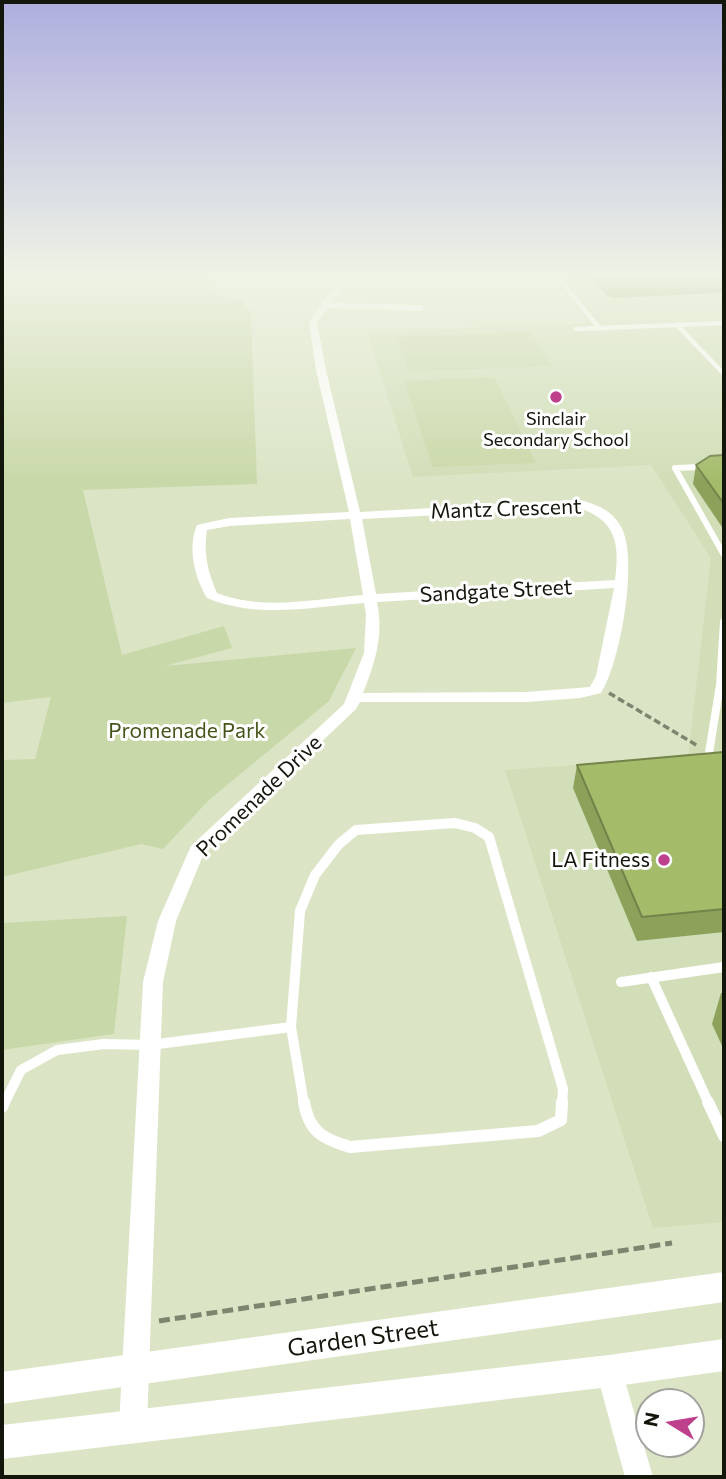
<!DOCTYPE html>
<style>
body{margin:0}
#map{position:relative;width:726px;height:1479px;overflow:hidden;background:#dbe5c6;font-family:Commissioner,sans-serif}
canvas{display:block}
.frame{position:absolute;inset:0;border:4px solid #13160b;pointer-events:none}
.north{position:absolute;left:635px;top:1388px;width:70px;height:70px;box-sizing:border-box;background:#fff;border:2px solid #a1a29d;border-radius:50%;rotate:281deg;font-size:19px;font-weight:700;line-height:28px;text-align:center;color:#13160b}
.north::after{content:'';display:block;margin:auto;width:24px;height:32px;background:#be408d;clip-path:polygon(50% 0,100% 100%,50% 72%,0 100%)}
</style>
<div id="map">
<canvas width="726" height="1479"></canvas>
<div class="frame"></div>
<div class="north">N</div>
</div>
<script>
const c = document.querySelector('canvas').getContext('2d');
c.lineJoin = 'round';
function paint(path, color) { c.fillStyle = color; c.fill(path, 'evenodd'); }
function trace(path, color, width, dash) { c.strokeStyle = color; c.lineWidth = width; c.lineCap = dash ? 'butt' : 'round'; c.setLineDash(dash || []); c.stroke(path); }
function write(font, color, halo, rows, align = 'center') {
  c.font = font + ' Commissioner,sans-serif'; c.lineWidth = 6; c.setLineDash([]); c.textBaseline = 'middle'; c.strokeStyle = halo; c.fillStyle = color; for (const [text, x, y, turn = 0] of rows) {
    c.save(); c.translate(x, y); c.rotate((+turn || 0) * Math.PI / 180); c.textAlign = isNaN(turn) ? turn : align; if (halo) c.strokeText(text, 0, 0); c.fillText(text, 0, 0); c.restore();
  }
}
paint(new Path2D(`
 M552,275H724V1222L653,1228L505,770L688,757L711,558L651,465L413,477L367,332L588,323Z`), '#d1deb7');
paint(new Path2D(`
 M209,275L210,292L242,301L251,312L257,484L83,490L122,655L224,626L232,648L165,666L356,648L329,701L209,800L163,849L141,844L2,877V760L35,759L51,697L2,703V276Z
 M530,332L551,366L410,372L397,337Z
 M494,377L536,463L433,467L404,381Z
 M127,916L114,1034L2,1050V923Z`), '#c9d8a8');
trace(new Path2D(`
 M609,693L698,746`), '#7e856f', 3.5, [7, 3.5]);
trace(new Path2D(`
 M159,1321L672,1243`), '#7e856f', 5, [11, 5]);
trace(new Path2D(`
 M556,275L600,329
 M677,325L724,374
 M576,329L724,323`), '#fff', 4.5);
trace(new Path2D(`
 M724,466L675,468L724,555`), '#fff', 6);
trace(new Path2D(`
 M709,753L720,685L724,622`), '#fff', 8);
trace(new Path2D(`
 M651,977L709,1104
 M621,982L724,967
 M291,1027L304,1104
 M291,1027L300,911L315,875L339,844L356,830L455,823L475,828L489,837L563,1089L562,1104
 M4,1104L21,1070L57,1050L104,1044L150,1045L291,1027`), '#fff', 10);
trace(new Path2D(`
 M304,1102C309,1132 323,1139 350,1147L538,1131L561,1120L562,1102
 M708,1102L724,1136
 M2,1107L4,1102`), '#fff', 12);
paint(new Path2D(`
 M343,275H351L331,303L421,305L425,308L421,311L328,308L317,322L326,370L360,512L580,500C597,505 610,509 620,525C640,555 620,664 601,693L580,698L526,702H360L356,709L204,853L176,921L163,982L147,1426L143,1436L133,1440L123,1436L119,1426L143,982L158,921L191,846L344,704L364,653L366,614L364,603C312,607 257,619 207,598C195,578 187,548 197,525L229,518L349,512L316,370L309,322ZM579,508C616,520 620,544 615,580L376,594L362,519ZM350,519L363,595C316,599 262,611 217,593C208,573 203,552 207,530L229,526ZM614,588L596,676L590,687L526,692L363,693C375,663 384,635 377,602Z
 M609,1358L618,1362L622,1371L653,1477H625L596,1371L600,1362Z`), '#fff');
paint(new Path2D(`
 M724,1272V1302L2,1404V1372Z
 M724,1339V1371L609,1387L2,1459V1425L609,1355Z`), '#fff');
paint(new Path2D(`
 M588,275H724V292H719L718,293L614,298L607,296Z
 M724,455V530L693,484L696,465Z
 M724,752V932L637,941L573,788L577,765Z
 M721,993H724V1050L712,1024Z`), '#8da15b');
const building = new Path2D(`
 M608,275H701L617,279L610,277Z
 M724,455V504L696,465L710,456Z
 M724,752V909L642,917L577,765Z`);
paint(building, '#a4bb6a');
trace(building, '#73834a', 2);
const sky = c.createLinearGradient(0, 0, 0, 482);
sky.addColorStop(0, '#aeaedf');
sky.addColorStop(0.57, '#eff3e5');
sky.addColorStop(1, '#eff3e500');
c.fillStyle = sky;
c.fillRect(0, 0, 726, 482);
for (const [x, y, r, color] of [
 [556,397,7,"#be408d"],
 [664,860,7,"#be408d"]
]) { const dot = new Path2D(); dot.arc(x, y, r, 0, 2 * Math.PI); c.fillStyle = color; c.fill(dot); trace(dot, '#fff', 2.5); }
write('18px', '#13160b', '#fff', [
 ["Sinclair",556,419],
 ["Secondary School",556,440]
]);
write('21px', '#13160b', '#fff', [
 ["Mantz Crescent",506,509,-2],
 ["Sandgate Street",496,591,-3],
 ["Promenade Drive",259,796,-44]
]);
write('21px', '#455419', '#fff', [
 ["Promenade Park",187,731]
]);
write('21px', '#13160b', '#fff', [
 ["LA Fitness",650,860]
], 'right');
write('24px', '#13160b', '#fff', [
 ["Garden Street",363,1338,-8]
]);
</script>
